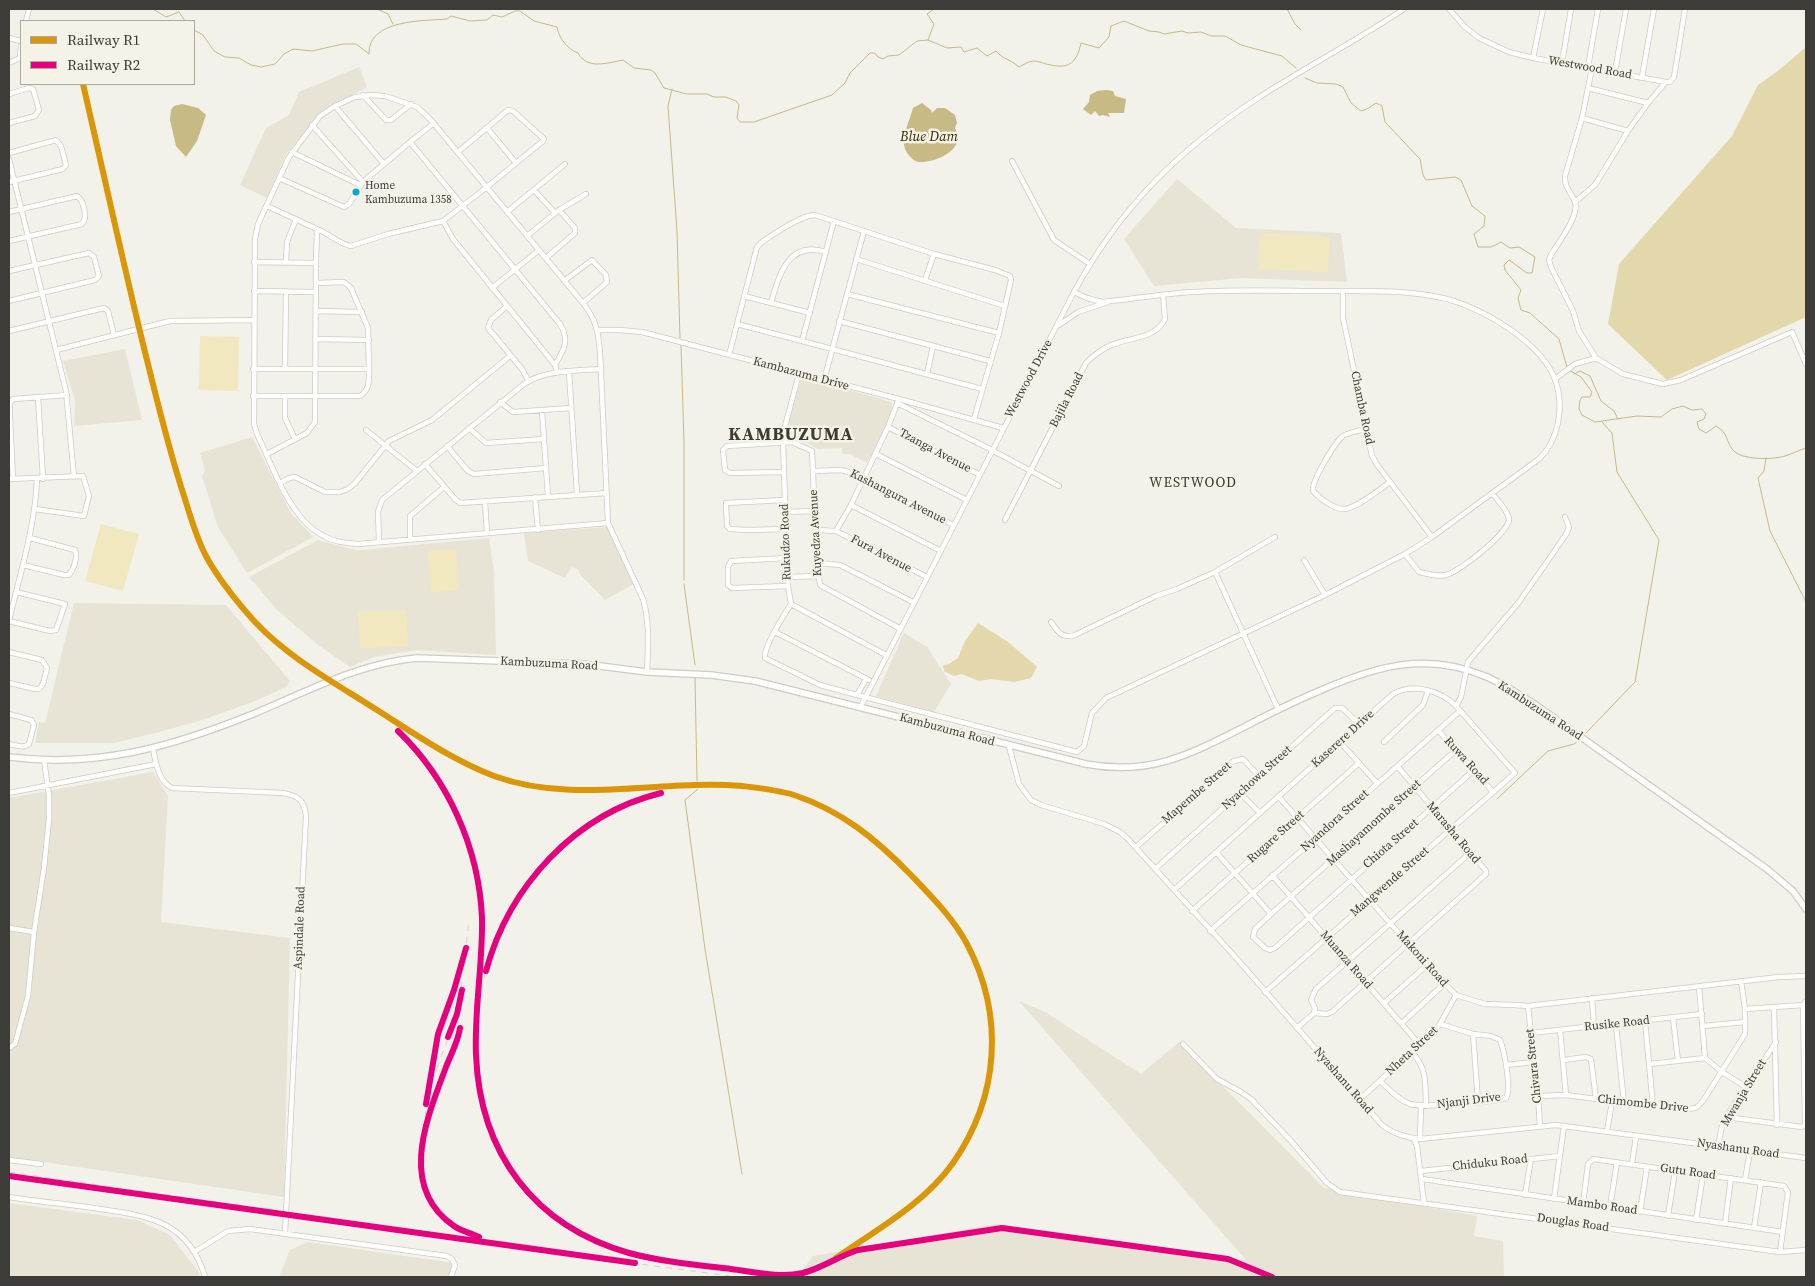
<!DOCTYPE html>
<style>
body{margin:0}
#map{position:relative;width:1815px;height:1286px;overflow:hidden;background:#f2f1ea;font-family:"Source Serif 4",serif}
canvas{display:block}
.frame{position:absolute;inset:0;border:10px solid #3d3c38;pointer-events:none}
.legend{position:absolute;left:20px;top:20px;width:175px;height:65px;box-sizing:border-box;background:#f5f3e7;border:1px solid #abaaa1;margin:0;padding:6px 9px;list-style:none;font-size:15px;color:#3d3c38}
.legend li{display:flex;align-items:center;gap:10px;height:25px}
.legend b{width:25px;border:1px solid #abaaa1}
</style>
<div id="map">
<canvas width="1815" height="1286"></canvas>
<div class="frame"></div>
<ul class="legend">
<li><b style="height:6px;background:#db9608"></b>Railway R1</li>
<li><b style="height:6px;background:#e5007d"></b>Railway R2</li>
</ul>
</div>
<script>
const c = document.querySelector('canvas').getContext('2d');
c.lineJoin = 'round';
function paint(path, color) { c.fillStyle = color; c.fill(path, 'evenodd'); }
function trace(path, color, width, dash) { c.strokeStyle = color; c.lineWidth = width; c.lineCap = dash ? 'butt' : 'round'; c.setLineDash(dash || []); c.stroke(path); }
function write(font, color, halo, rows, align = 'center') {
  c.font = font + ' "Source Serif 4",serif'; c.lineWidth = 5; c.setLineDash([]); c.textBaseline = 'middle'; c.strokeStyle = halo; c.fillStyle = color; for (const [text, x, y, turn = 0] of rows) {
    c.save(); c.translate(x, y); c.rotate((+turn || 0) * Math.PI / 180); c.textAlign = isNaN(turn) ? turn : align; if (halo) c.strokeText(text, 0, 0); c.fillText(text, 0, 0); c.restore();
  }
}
paint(new Path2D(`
 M359,67L367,87L323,110L286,154L267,198L240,185L266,128L289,115L299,92Z
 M1177,179L1236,228L1341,233L1347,282L1241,278L1154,286L1124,239Z
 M125,349L142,420L74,426L75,401L63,361Z
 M802,376L891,402L893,409L887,424L867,463L850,454H842V448L818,449L786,432Z
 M252,437L291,513L313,537L247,573L218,527L202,476L205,471L200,453Z
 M607,527L634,584L605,600L579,573V570L572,567L565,578L528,561L524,533Z
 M489,538L494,572L496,655L417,650L374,657L350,667L318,645L278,611L249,577L318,540L355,550H363Z
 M74,603L226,605L290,681L286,687L253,702L202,720L159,732L114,743H35L39,722L45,723Z
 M904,633L927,647L951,684L934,712L876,696Z
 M153,772L168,796L161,922L290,938L284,1197L9,1157V798Z
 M1019,1001L1045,1012L1141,1074L1179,1042L1324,1188L1477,1216L1474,1236L1503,1241L1504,1277H797L813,1256L996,1224L1246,1260Z
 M9,1203L137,1220L170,1235L200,1274L197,1277H9Z
 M308,1242L453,1263L448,1277H279L290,1250Z`), '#e7e4d6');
paint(new Path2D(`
 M1260,233L1330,237L1328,272L1258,269Z
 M200,336L239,337L238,391L199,390Z
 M101,524L139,534L123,591L85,581Z
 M456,549L459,590L431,592L428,551Z
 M406,610L408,646L360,648L358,612Z`), '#f1e8c0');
paint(new Path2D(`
 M1806,47V317L1667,380L1608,324L1619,264L1732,136L1758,85L1779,70Z
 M978,623L1008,642L1037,667L1031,678L1014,682L991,679L979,681L962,674L954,676L944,671L943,665L949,664L958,658L965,641Z`), '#e3d8ab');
paint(new Path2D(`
 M1106,90L1113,91L1115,96L1126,99L1124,113H1108L1110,117L1103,115L1099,116L1095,111L1091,115L1083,109L1089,102L1090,95L1097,91Z
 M922,103L931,110L932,113L937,108H945L955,115L957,123L955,128C965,146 946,157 930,161C926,161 922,163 919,162C911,161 903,149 904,142C904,131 910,119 913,108Z
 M182,104L198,108L206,115L197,141L186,157L176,146L170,120L171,110L174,106Z`), '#c7ba84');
trace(new Path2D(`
 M153,9L166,17L179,12L185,21
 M377,9L388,14L393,24
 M1287,9L1295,24L1301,30
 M194,30L203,35L214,51L225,57L239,58L251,65L261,67L275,64L284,54L293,49L312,51L343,44H356L369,54C368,19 424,21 447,19L451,16L470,21L487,20L493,15L502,17L515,11H520L534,21L557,27C559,38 567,49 578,53C587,70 607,63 623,60L634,68L651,70L655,73L664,88L687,94H707L714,97H726L736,101L739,105L737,118L740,122H754L832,95L845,83L850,73L870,53H875L878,57L883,59L888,56L899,55L917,41L928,40L947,48L961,47L964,52L977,48L987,56L996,51C1004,60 1010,59 1019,67C1023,65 1029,61 1034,61C1037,61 1043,63 1046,64C1067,69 1076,66 1081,43L1099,48L1109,37L1111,26L1124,21L1149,31L1159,32L1164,34L1182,31L1188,33L1201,32L1211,36H1225L1241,45L1282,56L1296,68
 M928,40L934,24L927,14L934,9
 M1305,78L1317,83L1336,84L1343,87L1351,103L1361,111L1367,109L1376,103L1382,106L1385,122L1420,159L1423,175L1426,180L1455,177L1461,180L1472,206L1485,216L1484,226L1474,234L1478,247H1491L1501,242L1510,248L1519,247L1535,257L1532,273H1527L1509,260L1504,265L1505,270L1521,290L1518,298L1521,310L1530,313L1559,339L1567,367
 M672,89L668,106L677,231L680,338
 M681,345L684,443V580
 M1569,370L1581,377L1592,392L1590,397H1582L1580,400L1579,409L1582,415L1595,422L1637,416L1661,417L1672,409L1683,406L1692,410L1702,409L1706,414L1704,419L1697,422L1699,429L1706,433L1716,426C1729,433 1725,441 1733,450C1741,460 1772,460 1785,456C1792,454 1799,450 1806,448
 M1574,374L1580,371L1590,376L1601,401L1614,411L1618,419
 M1766,458L1764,471L1758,478L1770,531L1806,602
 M684,584L695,665
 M695,678L697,781
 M1586,733L1635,682L1659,540L1617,472L1612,433L1602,422
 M698,789L685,800L705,949L742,1174
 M1497,799L1548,751L1574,744L1579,740`), '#c7ba84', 1);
const minor = new Path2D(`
 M1449,9L1465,27L1479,38L1509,52L1533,58L1666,82H1670L1674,77L1685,9
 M26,21L29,9
 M9,38L21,41
 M1533,58L1543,9
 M9,63L20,58L21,46
 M1562,63L1571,9
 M1588,67L1598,9
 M1592,68L1582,118L1565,176C1564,187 1571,192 1575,202C1580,215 1558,243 1551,255L1549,260L1551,267L1573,311L1579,331L1596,358L1623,374L1663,384L1681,380L1792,332L1806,364
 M1615,72L1626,9
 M1642,77L1654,9
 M1588,88L1648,103
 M9,94L29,88L33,89L39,110L35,116L9,123
 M363,95L386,120H391L411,104
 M1582,118L1628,131
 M312,125L363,182
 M487,128L516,163
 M410,142L434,123
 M292,152L360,185
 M458,152L508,110L513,111L544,139L543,141L487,187L443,221L453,239L555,365L557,373
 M9,153L56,140L61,146L66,165L63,169L9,182
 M9,159L66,391L74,477
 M1012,161L1054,240L1090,264
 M384,164L410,142L560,324C570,340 564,350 555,365
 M279,178L344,207L349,204L363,182L384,164L335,106
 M534,190L555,213
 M1575,202L1595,185L1628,131L1648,103L1666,82
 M267,206L317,229L316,263
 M9,212L77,196C84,201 88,218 82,224L9,241
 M507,212L565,164
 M834,221L802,341L982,389
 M317,229C328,233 339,244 351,246L388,234L443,221
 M527,236L559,210L586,194
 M546,258L575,233V228L559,210
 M856,259L1005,306
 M254,262L316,263L315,422L307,433L267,454
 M286,262L287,242L296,219
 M9,271L89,253L94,257L99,276L95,280L9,301
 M925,280L934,254
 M564,281L592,260L606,275L607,282L583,303
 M492,288L539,250
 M254,291L316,292
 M1343,291V318L1372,456L1378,466L1432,537
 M847,294L999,333
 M744,296L810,313
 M771,303C779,275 788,240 826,252
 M507,306L491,320L488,328L522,369L528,380
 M316,311L362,312
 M839,321L990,361
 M737,324L802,341
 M1059,325L1078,312L1108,302
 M598,330H620L642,332L899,399L1003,428
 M9,331L104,308L108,311L114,335
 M316,339L369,340
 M56,350L170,321L254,320
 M729,355L757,247L762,242C774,234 801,215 815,215L934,254L995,270L1010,276L1011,280L999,333L974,419
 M285,368L286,291
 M253,369H369L368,328L351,288L344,282L317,283
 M569,372L577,494
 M799,374L784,430L783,442L788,586L791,604L886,655
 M927,374L933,346
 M1555,379L1575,364L1596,358
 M824,380L864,231
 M253,396H360C370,390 369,380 369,369
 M38,397L43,479
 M285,397V418L295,439
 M898,401L888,427L980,475
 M500,402L513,412L571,408
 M897,403L986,447L1059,486
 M542,411L548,496
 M9,418H10V403L13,399L67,395
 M10,418L13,479
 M469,428L486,443L544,439
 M1366,429C1359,431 1349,432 1343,436C1335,442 1311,482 1313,491C1319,498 1335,510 1345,509C1358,507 1379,490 1390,482
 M366,430L417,471
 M447,446L468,471L474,474L546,468
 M876,454L967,500
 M425,464L455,499L460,503L607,493
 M813,471L841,470L848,472L953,525
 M783,472L730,473L725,470L723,450L727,446L792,442L812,451L817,563L820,585L899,628
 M9,479L83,476L89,496L84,516L35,509
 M280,483L289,478L295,477L325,492H340L348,489L355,483L389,441L432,420L510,356
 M535,497L538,530
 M784,500L726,503L727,526L730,529L748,530L786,529
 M485,502L487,533
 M851,505L941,551
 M785,512L815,511
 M1005,520L1086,363C1093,356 1101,350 1109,346C1128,337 1155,340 1165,319L1163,295
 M608,523L358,544C346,543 334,542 324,536C289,519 273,466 257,434L254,424L255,239L258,224L289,157L320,116L335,106L355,97L371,95L385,96L417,107L430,119L583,303C596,320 598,330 600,352L608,523L643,599C650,623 648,647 647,672
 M816,530L836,531L851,505L888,427
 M836,531L927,577
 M410,540V516L444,487
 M379,542L378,512L382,500L524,384C545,370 575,371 600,369
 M1405,554L1419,572C1427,574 1439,577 1446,575C1459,572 1509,533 1509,519C1508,510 1497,500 1492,493
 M787,558L731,561L728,567V585L732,588L788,586
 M1304,560L1325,595
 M817,563L840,565L913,602
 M23,565L64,575H69C74,569 78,557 75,550L30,538
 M1215,572L1278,709
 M788,577L818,576
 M16,592L65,604L56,630L50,631L9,621C20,573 35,528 37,479
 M791,604C784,615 763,647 765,658L820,685L857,695L866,679
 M1051,622C1058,632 1062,639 1075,635L1156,596L1177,589L1215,572L1275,537
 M775,632L869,680
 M9,652L42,660L47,668L43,684L39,689H35L9,683
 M857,695L1077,752L1084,746L1092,713L1106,698L1325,595L1405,554L1432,537L1539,459C1559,440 1564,407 1556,382C1543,342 1477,304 1438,297C1402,290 1365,291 1328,291C1283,291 1237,289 1192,292C1162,294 1132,299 1102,302L1087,298L1074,292
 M1456,706L1461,697L1468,662L1519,602L1567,533L1569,527L1565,517
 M860,708L1074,292C1120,208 1178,150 1258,98C1306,67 1356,41 1404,9
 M9,714L31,720L34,725L29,744C23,749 16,745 9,744
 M1438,730L1493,792
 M1340,742L1377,783
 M1384,742L1423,705L1428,691
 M1009,746L1019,784L1031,800L1041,805L1104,824L1120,832L1127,838L1238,960L1382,1125C1392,1133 1407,1138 1420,1139L1556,1125L1806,1158
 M153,749C156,763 158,781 172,788L283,793C298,796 304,799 306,816L285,1233
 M1456,750L1271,914L1255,929L1253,937L1265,948L1270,950L1275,948L1474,770
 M9,793L156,764
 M1240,793L1260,813
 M1278,796L1427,965L1456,995L1485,1004L1514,1005L1528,1006L1779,977L1806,976
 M1136,847L1234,761L1243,759L1259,776
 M1216,852L1271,914
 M1155,869L1335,708H1342L1359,724
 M1272,875L1420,1045
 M1174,890L1393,694C1413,683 1440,690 1456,706L1515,773L1265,992
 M1192,911L1359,763
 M9,928L34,932L44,868L49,819V795L44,760
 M1210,931L1460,711
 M1699,986L1705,1058L1722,1072L1746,1087
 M1592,998L1594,1027
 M1384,1003L1427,965
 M1528,1006L1538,1096L1540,1126
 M1774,1007L1777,1125
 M1745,1009L1803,1005L1806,1001
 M1314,1013L1327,1014L1332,1012L1486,874V871L1398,767
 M1314,1013L1315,1008L1311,1000L1316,989L1470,853
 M1673,1018L1678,1061
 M1645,1021L1653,1106
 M1402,1023L1444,984
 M1616,1025L1624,1103
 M1703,1026L1745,1022
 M1297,1028L1314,1013
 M1560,1030L1566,1095
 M1531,1033L1702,1014
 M1473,1034L1478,1101
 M1183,1044L1217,1079L1241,1092L1251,1099L1291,1141L1327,1183L1340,1192L1780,1252L1806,1250
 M9,1048L15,1044L28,996L34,932
 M1412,1052C1428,1070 1425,1084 1426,1106
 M1564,1060L1586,1057L1591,1059L1596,1099
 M1649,1064L1705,1058
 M1506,1065L1534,1062
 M1380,1081C1389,1089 1398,1100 1410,1104C1424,1108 1492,1102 1506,1098C1512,1088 1504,1050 1500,1040L1491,1036L1473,1034L1440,1024
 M1538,1096L1566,1095L1680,1110L1696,1108L1703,1101L1745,1034V1009L1741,981
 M1359,1100L1434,1031L1440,1024L1456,995
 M1726,1117L1802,1127L1805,1125L1803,1005
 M1607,1131L1612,1102
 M1414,1139L1417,1146L1424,1203
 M1420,1139L1421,1106
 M1718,1146L1722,1126L1726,1117L1776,1042
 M9,1160L41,1164
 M1632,1164L1636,1136
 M1421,1171L1560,1156
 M1422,1179L1783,1232
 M1745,1180L1750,1151
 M1525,1195L1531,1159
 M9,1197C39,1202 70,1204 100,1209C150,1216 189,1222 205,1277
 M1554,1199L1564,1126
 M1583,1204L1588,1164L1593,1159L1784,1186L1788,1192L1780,1252
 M1610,1207L1617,1162
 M1640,1212L1647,1167
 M1668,1216L1675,1171
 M1696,1220L1703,1175
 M1725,1224L1731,1178
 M1754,1228L1761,1182
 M194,1252L228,1231L250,1229L447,1256L452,1259L455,1265L451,1277`);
const major = new Path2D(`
 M9,757C98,768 171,747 253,714C306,692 359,663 417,658L584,664L647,672L711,675L755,681L1086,764C1149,776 1189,755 1244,727C1269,714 1293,702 1319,691C1376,666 1426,651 1487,677C1503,684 1518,694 1533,703L1767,869L1793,891L1806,909`);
trace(minor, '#cdccc7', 6);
trace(major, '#cdccc7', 8);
trace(minor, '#fdfdfc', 4.5);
trace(major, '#fdfdfc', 5.5);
trace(new Path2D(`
 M355,696C419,736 477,781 554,789C633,797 715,771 792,794C847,811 889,850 926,892C941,908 956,923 966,943C1008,1019 997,1115 940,1180C914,1209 869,1235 836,1258
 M465,955L469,920
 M476,1026C480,1001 483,976 491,952C517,873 586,811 666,791
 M460,1028C458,1042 451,1054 446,1067C426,1120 398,1183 453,1225C461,1231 472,1234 481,1238
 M437,1068L457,1014L463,975
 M425,1117L431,1065L438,1034L454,990L466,948
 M9,1172L244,1206
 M452,1239L730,1276
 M719,1268C750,1272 782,1280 812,1270C828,1265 841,1255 858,1250L1002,1228L1228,1259L1272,1277`), '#d0d0ce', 1, [6, 6]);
trace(new Path2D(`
 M83,84C103,171 122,258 143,344C156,396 168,448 185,499C191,519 197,540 207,558C220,581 237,602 255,622C290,659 335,683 377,710C415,734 452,760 494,776C573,805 659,779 742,786C759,788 778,790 794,795C842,811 876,839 911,875C931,896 953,918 967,944C1005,1016 999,1097 953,1163C924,1204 876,1230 836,1258`), '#db9608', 6);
trace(new Path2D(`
 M398,731C448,779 479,848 482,918C483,964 474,1010 476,1055C480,1153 534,1226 629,1253C663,1262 697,1265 731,1269C755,1272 779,1278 803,1273C822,1268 839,1256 858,1250L1002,1228L1228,1259L1272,1277
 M486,971C509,886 575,814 661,793
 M460,1028C458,1042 451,1054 446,1067C427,1118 397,1187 454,1226C461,1231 471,1233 479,1237
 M448,1037L457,1014L462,990
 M426,1104L438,1034L454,990L466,948
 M9,1176L635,1263`), '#e5007d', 6);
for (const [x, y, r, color] of [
 [356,192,4.5,"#00a9ce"]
]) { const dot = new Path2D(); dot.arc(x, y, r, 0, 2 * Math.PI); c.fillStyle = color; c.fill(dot); trace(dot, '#f5f3e7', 2); }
write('11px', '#3d3c38', '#f5f3e7', [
 ["Home",365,186],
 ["Kambuzuma 1358",365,200]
], 'left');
write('12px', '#3d3c38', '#f5f3e7', [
 ["Westwood Road",1590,68,10],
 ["Kambazuma Drive",801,374,15],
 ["Westwood Drive",1029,379,-62],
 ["Bajila Road",1067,400,-63],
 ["Chamba Road",1362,408,78],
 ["Tzanga Avenue",935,451,28],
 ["Kashangura Avenue",898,497,27],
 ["Kuyedza Avenue",816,533,-93],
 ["Rukudzo Road",786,542,-92],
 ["Fura Avenue",881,554,28],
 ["Kambuzuma Road",549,664,3],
 ["Kambuzuma Road",1540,711,33],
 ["Kambuzuma Road",947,730,15],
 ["Kaserere Drive",1343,739,-42],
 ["Ruwa Road",1466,761,48],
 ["Nyachowa Street",1257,778,-42],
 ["Mapembe Street",1197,793,-41],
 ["Nyandora Street",1335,821,-42],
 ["Mashayamombe Street",1374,823,-42],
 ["Marasha Road",1453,833,50],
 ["Rugare Street",1276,837,-42],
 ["Chiota Street",1391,844,-41],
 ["Mangwende Street",1390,882,-41],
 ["Aspindale Road",300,928,-88],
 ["Makoni Road",1422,959,48],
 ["Muanza Road",1346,960,49],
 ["Rusike Road",1617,1024,-6],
 ["Nheta Street",1412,1051,-43],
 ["Chivara Street",1534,1066,-96],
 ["Nyashanu Road",1343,1081,49],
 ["Mwanja Street",1744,1093,-59],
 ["Njanji Drive",1469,1101,-7],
 ["Chimombe Drive",1643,1104,6],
 ["Nyashanu Road",1738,1149,8],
 ["Chiduku Road",1490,1163,-6],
 ["Gutu Road",1688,1172,8],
 ["Mambo Road",1602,1206,8],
 ["Douglas Road",1573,1223,8]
]);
write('italic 14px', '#322b08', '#f5f3e7', [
 ["Blue Dam",929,137]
]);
c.letterSpacing = '1px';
write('14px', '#3d3b32', '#f5f3e7', [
 ["WESTWOOD",1193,483]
]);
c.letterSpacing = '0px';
c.letterSpacing = '1px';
write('bold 18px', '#3d3b32', '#f5f3e7', [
 ["KAMBUZUMA",791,435]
]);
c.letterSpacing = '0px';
</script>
